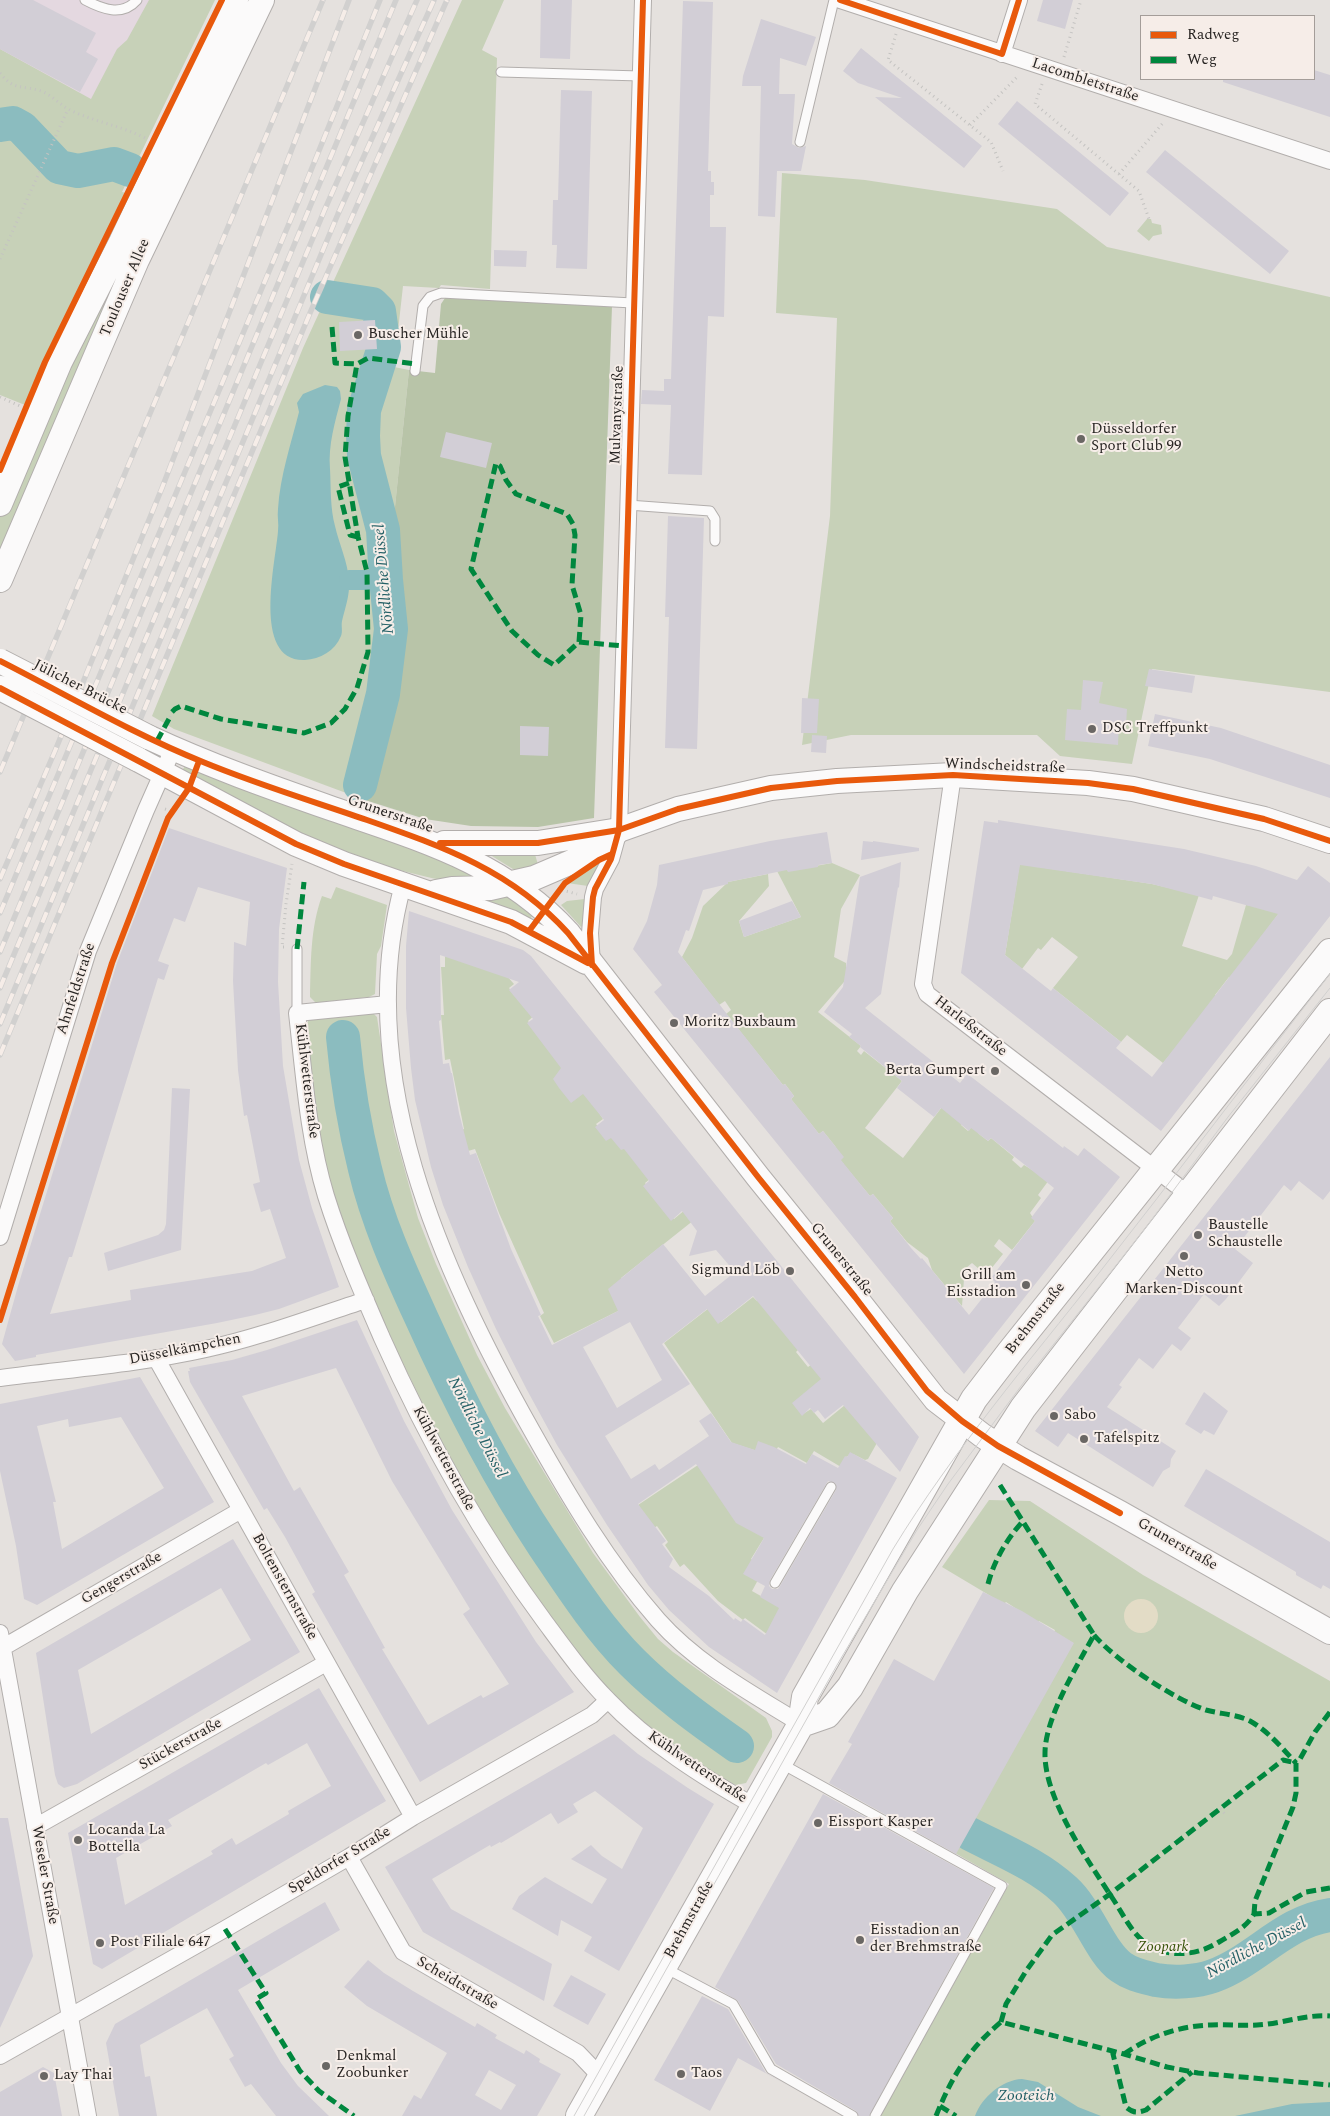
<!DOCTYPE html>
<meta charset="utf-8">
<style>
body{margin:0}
#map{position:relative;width:1330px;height:2116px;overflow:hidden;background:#e5e1de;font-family:Spectral,serif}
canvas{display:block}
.legend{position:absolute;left:1140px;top:15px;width:175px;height:65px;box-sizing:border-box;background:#f6ede8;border:1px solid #a49d99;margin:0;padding:6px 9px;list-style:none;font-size:15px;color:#282523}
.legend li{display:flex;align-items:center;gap:10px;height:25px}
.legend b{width:25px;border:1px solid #a49d99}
</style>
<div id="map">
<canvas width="1330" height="2116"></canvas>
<ul class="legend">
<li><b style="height:6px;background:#e8590c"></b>Radweg</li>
<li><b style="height:6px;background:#00873e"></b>Weg</li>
</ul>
</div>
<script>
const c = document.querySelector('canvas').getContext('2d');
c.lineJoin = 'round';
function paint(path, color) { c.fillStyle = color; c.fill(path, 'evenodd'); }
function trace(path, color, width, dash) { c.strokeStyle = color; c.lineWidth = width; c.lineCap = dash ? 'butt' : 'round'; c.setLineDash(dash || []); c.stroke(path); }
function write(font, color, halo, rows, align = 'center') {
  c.font = font + ' Spectral,serif'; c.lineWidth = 4; c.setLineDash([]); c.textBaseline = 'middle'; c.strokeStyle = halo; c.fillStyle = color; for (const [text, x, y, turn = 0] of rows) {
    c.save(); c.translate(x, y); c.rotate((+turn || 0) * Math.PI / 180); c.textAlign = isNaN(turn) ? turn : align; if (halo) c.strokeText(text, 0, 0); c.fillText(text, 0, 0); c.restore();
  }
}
paint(new Path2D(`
 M0,0H165L104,106L0,55Z`), '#e4d8e0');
paint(new Path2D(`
 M149,0H215L122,192L126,193L25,405L0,395V49L91,99L117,49L127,40Z
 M244,0H254L0,567V517L58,382Z
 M462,0H504L482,50L497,58L490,289L441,285L439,288L403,286L394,367L409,370L365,800L174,729L152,716L303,348Z
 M782,173L865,180L1057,209L1107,247L1330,297V692L1152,669L1132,764L1060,756L1037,735H851L802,745L830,516L837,318L776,313Z
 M1147,219H1151L1152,223L1161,225L1162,234L1153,236L1149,241L1137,231Z
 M185,766L487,877C477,878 466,880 456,881C440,881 423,876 407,872C328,854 258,812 187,774L183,769Z
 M534,851L539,868L521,874L487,853Z
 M600,861L588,886L567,883Z
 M1020,861L1039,867L1152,884L1199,895L1182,946L1227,960L1232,954L1246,905L1282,909L1231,979L1229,977L1215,995L1219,998L1163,1063L1127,1035L1121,1042L1053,988L1078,957L1052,937L1041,950L1038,948L1022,969L1005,955Z
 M832,863L860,875L841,909L834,957L846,963V970L851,971L850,975L818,1012L861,1046L857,1051L861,1055L864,1051L902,1081L865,1128L903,1158L945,1103L963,1122L961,1125L968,1131L973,1125L979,1134L988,1141L991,1138L1014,1157L1012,1160L1021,1168L1024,1165L1049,1180L1038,1195L1041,1198L1030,1213L1035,1221L1012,1250L999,1239L994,1246L1003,1254L986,1275L972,1263L960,1273L964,1279L962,1306L932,1270L928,1258L907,1242L890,1221L893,1218L873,1194L870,1196L840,1160L835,1146L823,1131L819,1134L791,1099L794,1096L785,1084L783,1085L726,1014L731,1010L725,1001L719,1005L682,957L692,938L703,906L728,882L768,874L769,886L739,921L744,937L801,917L777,871L787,869L788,871Z
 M336,887L387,905L381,946L377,954L375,994L369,997L316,1003L310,997C311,964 310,928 322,896L331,899Z
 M510,892L536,912L529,920L479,900Z
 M585,899L584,925L581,927L561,905L567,901Z
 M445,956L506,975L514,984L509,988L526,1009L537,1013L528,1021L585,1091L603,1119L596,1124L608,1139L615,1134L656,1174L645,1183L674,1219L686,1209L694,1220L621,1278L636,1302L554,1343L540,1316L544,1313L499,1213L475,1149L468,1151L461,1130L464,1129L450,1059L445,1060L441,1015H444L441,967H445Z
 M372,1012L377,1017L394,1131L418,1218L436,1264L477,1355L505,1408L593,1553L640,1617L658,1639L673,1652L766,1718L772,1731V1737L746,1783L736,1785L725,1781L638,1718L612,1695L571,1647L511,1563L450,1460L371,1298L347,1239L326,1168L319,1132L305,1028L309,1019Z
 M753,1297L757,1301L762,1297L800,1348L796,1352L808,1367L812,1364L824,1378L803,1414L811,1409L823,1423L845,1405L878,1441L868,1459L865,1460L853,1454L851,1458L847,1456L841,1467L814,1451L807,1463L778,1447L773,1456L732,1443L664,1343L709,1308L721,1322Z
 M698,1465L767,1533L751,1559L765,1567L752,1591L782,1608L768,1635L745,1618L743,1620L718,1601L684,1564L680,1567L665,1545L668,1542L657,1526L654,1528L638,1505Z
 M989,1500L1030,1501L1143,1575L1330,1681V2116H880L1009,1884L955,1853L1073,1643L1054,1632L1055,1630L1039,1621L1038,1623L1006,1602L1004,1604L942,1567Z`), '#c7d1b8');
paint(new Path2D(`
 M447,295L612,306L594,818L538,827L471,826L425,819L365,800L409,370L435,373L441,304Z`), '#b8c4a8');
paint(new Path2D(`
 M1124 1616a17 17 0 1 1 34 0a17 17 0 1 1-34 0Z`), '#e3dcc6');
paint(new Path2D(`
 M325,385L337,387L340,391L341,399C335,422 328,445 330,469C331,488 330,508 335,526C339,544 348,562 349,581C350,595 345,608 342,621C341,626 343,631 341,636C335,651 320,659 305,660C251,662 276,561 278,531C279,524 277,516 278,509C280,476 291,444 299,412L297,403L303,394Z
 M1022,2079L1038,2082L1078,2107L1101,2116H975C982,2097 1002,2080 1022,2079Z
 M1330,2102V2116H1235L1292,2104Z`), '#8bbcbf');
trace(new Path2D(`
 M349,580H386`), '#8bbcbf', 20);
trace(new Path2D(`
 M0,125L13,123L22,128L59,167L78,171L114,164L130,170
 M327,297L372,304L379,311L384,347L364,410L363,436L364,456L383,530L386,580L391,629L383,694L360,785
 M343,1037C347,1081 354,1125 365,1169C377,1220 399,1269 421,1317C457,1397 496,1474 544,1546C571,1586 598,1628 632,1662C664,1694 700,1720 737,1746
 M970,1834C1003,1851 1038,1865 1065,1890C1088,1911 1100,1952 1121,1967C1132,1975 1144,1977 1156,1980C1174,1983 1196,1982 1213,1976C1255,1961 1285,1921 1330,1915`), '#8bbcbf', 34);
paint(new Path2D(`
 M0,0H33L96,33L86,52L98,59L80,92L0,49Z
 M541,0H572L570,59L540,58Z
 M1043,0H1073L1065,29L1037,21Z
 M683,1L713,2L708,171H711V182H714V195H710V227H726L724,317L708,316L702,475L668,474L671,405L641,404L642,390L664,391V379H671Z
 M761,19L816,37L806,66L780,58L779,94H795L792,144L799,148L806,146L801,171H777L775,217L758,216L761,86H742L743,76Z
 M861,48L982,146L964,168L875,97L902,98L858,83L843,71Z
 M1314,70L1330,75V117L1223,82V79H1314Z
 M561,90L592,91L587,269L556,268L557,245H552L553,200H558Z
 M1017,101L1129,193L1110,216L998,124Z
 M1165,150L1289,251L1270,274L1146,172Z
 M494,250L527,251L526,267L494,266Z
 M375,320L377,349L340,351L339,322Z
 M446,432L492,443L486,468L440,457Z
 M668,516L704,518L697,749L665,748L669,617H665Z
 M1149,669L1195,676L1192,693L1145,686Z
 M1083,680L1103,682L1099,703L1127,709L1126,725L1119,724L1118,745L1065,740L1067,709L1081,710Z
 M802,698L819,699L817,733H801Z
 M1155,714L1221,728L1330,765V798L1210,759L1148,746Z
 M520,726L549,727L548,756L520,755Z
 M812,735L827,736L826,753L811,752Z
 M998,820L1184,849L1256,866L1297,880L1308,866L1330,883V916L1161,1131L961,973L984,821L998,823ZM1020,865L1152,884L1212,900L1213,896L1278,914L1152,1077L1116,1048L1121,1042L1053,988L1051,991L1005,955Z
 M169,828L287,868L279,929L278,982L283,1066L299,1160L312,1208L339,1287L279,1309L255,1315L217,1323L36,1355V1357L15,1361L2,1344L18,1286L117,963ZM198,887L250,902L246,946L234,942L233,981L238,1070L244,1116L247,1115L260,1182L253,1184L261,1212L270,1209L286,1258L252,1271L130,1290L131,1300L50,1314L69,1257H72L158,978L164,980L169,965L158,961L174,918L185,922Z
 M827,832L832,863L818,865V867L788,872L787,870L728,882V884L703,890L689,931L686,930L678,952L783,1085L785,1084L794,1096L791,1099L806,1117L819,1134L823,1131L844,1157L841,1160L857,1180L870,1196L873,1194L893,1218L890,1221L911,1248L921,1259L922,1258L969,1315L995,1282L991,1278L1035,1221L1031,1218L1054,1188L991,1138L988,1141L971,1128L969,1131L941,1108L934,1117L897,1088L902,1081L860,1047L861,1046L849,1037L852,1034L824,1012L843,987L860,877L901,862L899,888L898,887L881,994L865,1008L960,1083L967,1074L974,1079L1063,1148L1064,1146L1078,1156L1084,1148L1120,1177L964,1374L654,992L662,985L633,949L647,921L657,885L659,865L770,841Z
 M863,841L873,842V841L919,848V851L861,860Z
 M792,901L801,917L744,937L739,921Z
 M409,911L523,950L531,956L919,1437L900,1472L843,1405L825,1419L818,1410L814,1413L810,1408L802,1416L792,1403L821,1379L753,1296L718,1324L707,1309L662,1344L690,1384L605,1436L631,1479L655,1464L659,1470L709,1436L699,1421L711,1413L731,1442L755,1450L758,1441L774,1447L806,1464L812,1454L838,1468L845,1456L847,1457L850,1452L897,1478L777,1693L709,1647L669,1610L648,1585L607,1525L557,1445L527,1390L496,1329L468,1267L443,1205L431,1167L415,1100L411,1068L406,1008V946ZM440,955L519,982L509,990L533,1019L527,1023L561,1068L553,1079L559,1088L571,1103L583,1094L604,1120L595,1127L606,1141L611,1138L621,1150L624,1149L649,1181L643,1186L671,1221L682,1211L697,1231L689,1256L716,1250L735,1272L705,1296L663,1244L608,1289L618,1311L552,1345L538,1316L541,1315L511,1249L476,1153L470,1155L459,1113L452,1073H451L449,1063L443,1064L439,1021L441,1020ZM630,1322L662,1380L617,1408L583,1347ZM696,1464L736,1523L764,1538L743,1574L765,1586L760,1597L779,1608L765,1635L743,1619L741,1622L735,1618L734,1620L709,1596L669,1567L673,1559L662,1544L666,1541L638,1504ZM828,1481L836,1484V1490L780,1586L778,1589H772L769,1586L770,1580Z
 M1330,1057V1191L1323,1200L1299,1181L1291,1191L1284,1185L1235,1249L1253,1263L1226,1299L1219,1306L1204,1294L1178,1328L1191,1338L1181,1351L1172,1344L1153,1369L1139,1358L1119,1385L1122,1387L1107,1407L1176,1451L1171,1459L1170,1467L1163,1471L1153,1487L1068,1433L1058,1447L1035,1431Z
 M172,1088L190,1089L181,1250L108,1271L104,1253L158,1235L164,1230L166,1224Z
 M357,1320L404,1421L452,1510L536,1642L574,1692L420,1782L312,1594L315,1592L285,1537L267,1508L264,1510L190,1382L188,1371H190L189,1368L232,1360L267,1350ZM336,1368L392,1481L470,1609L463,1614L509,1684L483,1698L481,1695L428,1725L382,1649L385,1648L344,1575L349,1572L300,1487L294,1491L242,1396Z
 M140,1377L214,1502L37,1605L24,1599L16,1546L0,1471V1404ZM121,1417L164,1488L62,1549L53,1502H56L37,1426L68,1419L69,1427Z
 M1204,1392L1228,1411L1214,1435L1204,1430L1201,1434L1185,1424Z
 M1206,1469L1330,1542V1589L1323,1585L1321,1589L1296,1575V1572L1184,1506Z
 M233,1539L300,1652L77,1784L64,1788L58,1784L55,1775L36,1653ZM221,1588L251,1640L91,1734L78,1670Z
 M983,1592L1022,1611L1074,1643L956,1854L829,1783L852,1744L848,1742L894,1659L934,1681Z
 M319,1688L386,1801L102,1969L93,1964L68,1833ZM307,1743L331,1786L288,1811L289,1814L236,1845L232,1838L211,1851L213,1854L125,1905L116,1858L172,1826L168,1820L266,1763L268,1765Z
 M614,1734L638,1754L688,1788L714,1804L619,1971L584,1951L592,1937L561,1920L558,1936L512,1909L519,1896L545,1877L592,1904L607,1879L571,1859L591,1845L602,1856L622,1869L643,1828L595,1791L573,1804L578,1812L558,1824L551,1813L501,1843L500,1842L491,1847L490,1845L432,1879L451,1909L552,1964L544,2001L423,1932L385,1867Z
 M823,1794L994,1888L869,2116H859L856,2111L776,2064L738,2001L715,1987Z
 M0,1818H8L33,1956L0,2028Z
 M325,1902L340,1930L238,1990L281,2063L298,2086L329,2116H276L251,2084L245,2087L229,2059L234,2056L207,2008L140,2045L145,2077L150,2076L157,2116H119L106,2043L115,2024Z
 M368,1960L384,1973L413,1991L475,2027L477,2023L497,2035L495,2038L524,2054L526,2050L540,2059L539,2062L561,2074L537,2116H402L414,2095L421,2099L447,2053L367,2006L344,1987ZM489,2070L516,2085L501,2110L475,2095Z
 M571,1975L606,1994L588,2025L553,2006Z
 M702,1996L728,2009L766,2073L789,2086L738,2058L710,2111L654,2080Z
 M43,2067L54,2073L62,2116H0V2092Z`), '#d2ced6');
const lane = new Path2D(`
 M85,0C102,9 122,17 137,0
 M501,72L640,76
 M800,142L834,0
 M415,371L423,306L430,297L441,293L633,303
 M628,505L710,511L715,519V541
 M297,1013V949
 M775,1583L831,1487
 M782,1764L1002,1886L875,2116
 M665,1968L733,2004L771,2069L853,2116`);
const street = new Path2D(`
 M840,0L1330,161
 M1002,54L1019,0
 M953,775L923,984L927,994L1188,1194
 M403,885C351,1073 442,1271 532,1431C569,1497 608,1563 658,1620C697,1664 751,1693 801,1724
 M592,964L590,933L593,897L595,889L611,859L619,830L643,0
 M388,1004L297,1013C304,1074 308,1137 326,1196C341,1244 362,1292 382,1338C427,1439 479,1533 545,1622C565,1649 585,1677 608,1700C649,1743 703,1777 754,1806
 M0,1237L88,951L146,810L173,749
 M156,1358L413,1817
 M0,1378C68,1369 139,1364 206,1349C261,1337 313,1317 366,1300
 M0,1633L88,2116
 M2,1648L241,1510
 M35,1827L326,1663
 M349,1857L403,1952L578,2053L601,2077
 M0,2056L225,1929L349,1857L413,1817L592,1715L608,1700`);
const secondary = new Path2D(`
 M0,504L60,362L121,242L236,0
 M0,580L137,260L262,0
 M148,737C208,765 270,787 333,809C420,839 503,862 568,933L758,1177L855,1297L936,1400L983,1436L1018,1458L1120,1513L1330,1632
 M137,759L296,844L344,864L511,922L586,962
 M444,843H538L619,830L678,809L771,788L837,781L953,775L1088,783L1133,789L1264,819L1330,841
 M436,892L452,889L490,888L534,878L590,854L618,831`);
const primary = new Path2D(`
 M801,1724L827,1715L850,1687L905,1591L1023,1408L1330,1012
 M579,2116L801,1724L805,1697L974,1399L1010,1352L1330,952`);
trace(lane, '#b2aeac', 11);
trace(street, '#b2aeac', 18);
trace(secondary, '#b2aeac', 26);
trace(primary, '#b2aeac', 28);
trace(new Path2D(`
 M896,34L888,60L991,142L1003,171
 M1064,57L1081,0
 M0,73C14,91 22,85 41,91C52,95 60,105 70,110C95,122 122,126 147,139
 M1042,84L1035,104L1139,191L1149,219
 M970,125L1019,75
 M1119,174L1163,123
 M0,259L68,109
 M0,397L20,406
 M170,717L172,712
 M165,809L171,811L177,803
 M562,890L577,894
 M284,947H282L286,904L292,864
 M1220,1809L1225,1814`), '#c4c3c1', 3, [1, 4]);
trace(lane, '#fbfafa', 9);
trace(street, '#fbfafa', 16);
trace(secondary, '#fbfafa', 24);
trace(primary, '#fbfafa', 26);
trace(new Path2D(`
 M574,2116L893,1549C953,1451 1028,1363 1099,1273C1177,1174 1252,1073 1330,974
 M584,2116L837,1665L917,1530L948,1484L1027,1378L1144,1230L1228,1117L1330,988`), '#d1d0cf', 1);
const rail = new Path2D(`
 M0,772L323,0
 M0,879L55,751L162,488L349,0
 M0,913L301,195L380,0
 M0,952L396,0
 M0,988L325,209L417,0
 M0,1024L338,214L434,0
 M0,1055L310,313L447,0`);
trace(rail, '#d1d0cf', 5.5);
trace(rail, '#f6ede8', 4, [11]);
const secondaryBridge = new Path2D(`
 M0,661L148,737
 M0,688L137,759`);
trace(secondaryBridge, '#b2aeac', 26, []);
trace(secondaryBridge, '#fbfafa', 24);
trace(new Path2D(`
 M332,327L335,363L357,364L368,358L416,364
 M349,483L338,487L350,535L358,537
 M579,642L581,615L572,585L575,535L573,524L567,514L516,494L506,480L500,466L496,463L471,569L512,631L538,655L554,665L579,642L624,646
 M172,712L175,709L181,706L221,719L304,733L331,723L345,709L357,688L368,652L367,572L358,537L345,457L348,416L357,364
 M157,741L170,717
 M297,949L304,882
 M1000,1485L1094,1635C1077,1666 1045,1718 1045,1753C1044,1799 1089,1862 1113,1899C1123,1914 1132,1934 1147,1944C1169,1959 1198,1955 1219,1942C1232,1934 1246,1928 1254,1914L1269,1913L1306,1892L1330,1888
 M988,1584C994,1561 1006,1540 1023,1521
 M1094,1635C1115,1660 1175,1700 1206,1710C1220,1714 1236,1714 1250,1721C1268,1731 1282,1748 1296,1763
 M1254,1914L1255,1901L1293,1807L1296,1793V1763L1300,1759L1315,1732L1330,1712
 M225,1929L266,1993L256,1999L300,2071L319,2091L354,2116
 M1001,2022L1006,2004L1026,1971L1052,1935L1110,1894L1283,1760L1296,1763
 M1112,2050L1126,2107C1133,2113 1137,2113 1146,2110L1192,2072
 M1124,2054C1150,2036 1179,2026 1211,2025C1226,2024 1242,2026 1257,2025C1281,2024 1306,2014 1330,2016
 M940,2106L956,2116
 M936,2116C952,2076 968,2050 1001,2022L1124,2054L1167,2067L1198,2073L1330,2085`), '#00873e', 5, [10, 5]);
trace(new Path2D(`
 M840,0L1002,54L1019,0
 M0,470L45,362L222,0
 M0,661C65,694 135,735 203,762C256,784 312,801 367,820C444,847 512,871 568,933L758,1177L855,1297L927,1391L962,1421L998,1446L1120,1513
 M0,688L296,844L344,864L511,922L588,963
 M440,843H538L619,830L678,809L771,788L837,781L953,775L1088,783L1133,789L1264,819L1330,841
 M529,931L565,883L599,860L612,854
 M592,965L590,933L593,897L595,889L611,859L619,830L643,0
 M0,1320L112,963L168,818L189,788L199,761`), '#e8590c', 6);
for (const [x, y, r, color] of [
 [358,335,5,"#6a6764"],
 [1081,439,5,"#6a6764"],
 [1092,729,5,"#6a6764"],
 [674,1023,5,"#6a6764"],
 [995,1071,5,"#6a6764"],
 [1198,1235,5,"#6a6764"],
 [1184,1256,5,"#6a6764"],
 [790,1271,5,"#6a6764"],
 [1026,1285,5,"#6a6764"],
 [1054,1416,5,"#6a6764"],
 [1084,1439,5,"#6a6764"],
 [818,1823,5,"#6a6764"],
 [78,1840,5,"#6a6764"],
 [860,1940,5,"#6a6764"],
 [100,1943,5,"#6a6764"],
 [326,2066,5,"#6a6764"],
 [681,2074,5,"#6a6764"],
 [44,2076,5,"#6a6764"]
]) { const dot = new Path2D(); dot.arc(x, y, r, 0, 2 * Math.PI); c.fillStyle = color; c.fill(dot); trace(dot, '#f6ede8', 2); }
write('15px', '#282523', '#f6ede8', [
 ["Lacombletstraße",1085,81,18],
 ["Toulouser Allee",126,288,-67],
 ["Mulvanystraße",618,415,-88],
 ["Jülicher Brücke",80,688,27],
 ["Windscheidstraße",1005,767,2],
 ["Grunerstraße",390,815,19],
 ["Ahnfeldstraße",77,989,-72],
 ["Harleßstraße",970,1027,38],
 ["Kühlwetterstraße",306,1081,83],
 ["Grunerstraße",841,1260,51],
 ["Brehmstraße",1036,1319,-52],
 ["Düsselkämpchen",185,1350,-11],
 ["Kühlwetterstraße",443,1459,62],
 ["Grunerstraße",1177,1545,30],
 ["Gengerstraße",122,1579,-30],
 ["Boltensternstraße",284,1587,61],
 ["Stückerstraße",181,1745,-29],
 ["Kühlwetterstraße",697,1768,34],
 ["Speldorfer Straße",340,1861,-31],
 ["Weseler Straße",44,1875,80],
 ["Brehmstraße",690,1920,-61],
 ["Scheidtstraße",457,1984,30]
]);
write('15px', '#282523', '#f6ede8', [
 ["Buscher Mühle",368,335],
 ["Düsseldorfer",1091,430],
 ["Sport Club 99",1091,447],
 ["DSC Treffpunkt",1102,729],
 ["Moritz Buxbaum",684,1023],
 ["Berta Gumpert",985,1071,"right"],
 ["Baustelle",1208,1226],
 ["Schaustelle",1208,1243],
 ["Sigmund Löb",780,1271,"right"],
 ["Netto",1184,1273,"center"],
 ["Marken-Discount",1184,1290,"center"],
 ["Grill am",1016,1276,"right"],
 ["Eisstadion",1016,1293,"right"],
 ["Sabo",1064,1416],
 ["Tafelspitz",1094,1439],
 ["Eissport Kasper",828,1823],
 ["Locanda La",88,1831],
 ["Bottella",88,1848],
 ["Eisstadion an",870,1931],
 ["der Brehmstraße",870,1948],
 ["Post Filiale 647",110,1943],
 ["Denkmal",336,2057],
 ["Zoobunker",336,2074],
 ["Taos",691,2074],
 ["Lay Thai",54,2076]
], 'left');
write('italic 15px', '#365207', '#f6ede8', [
 ["Zoopark",1163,1948]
]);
write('italic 16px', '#246066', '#f6ede8', [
 ["Nördliche Düssel",385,579,-95],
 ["Nördliche Düssel",476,1428,63],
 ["Nördliche Düssel",1257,1949,-28],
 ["Zooteich",1026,2097]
]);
</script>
